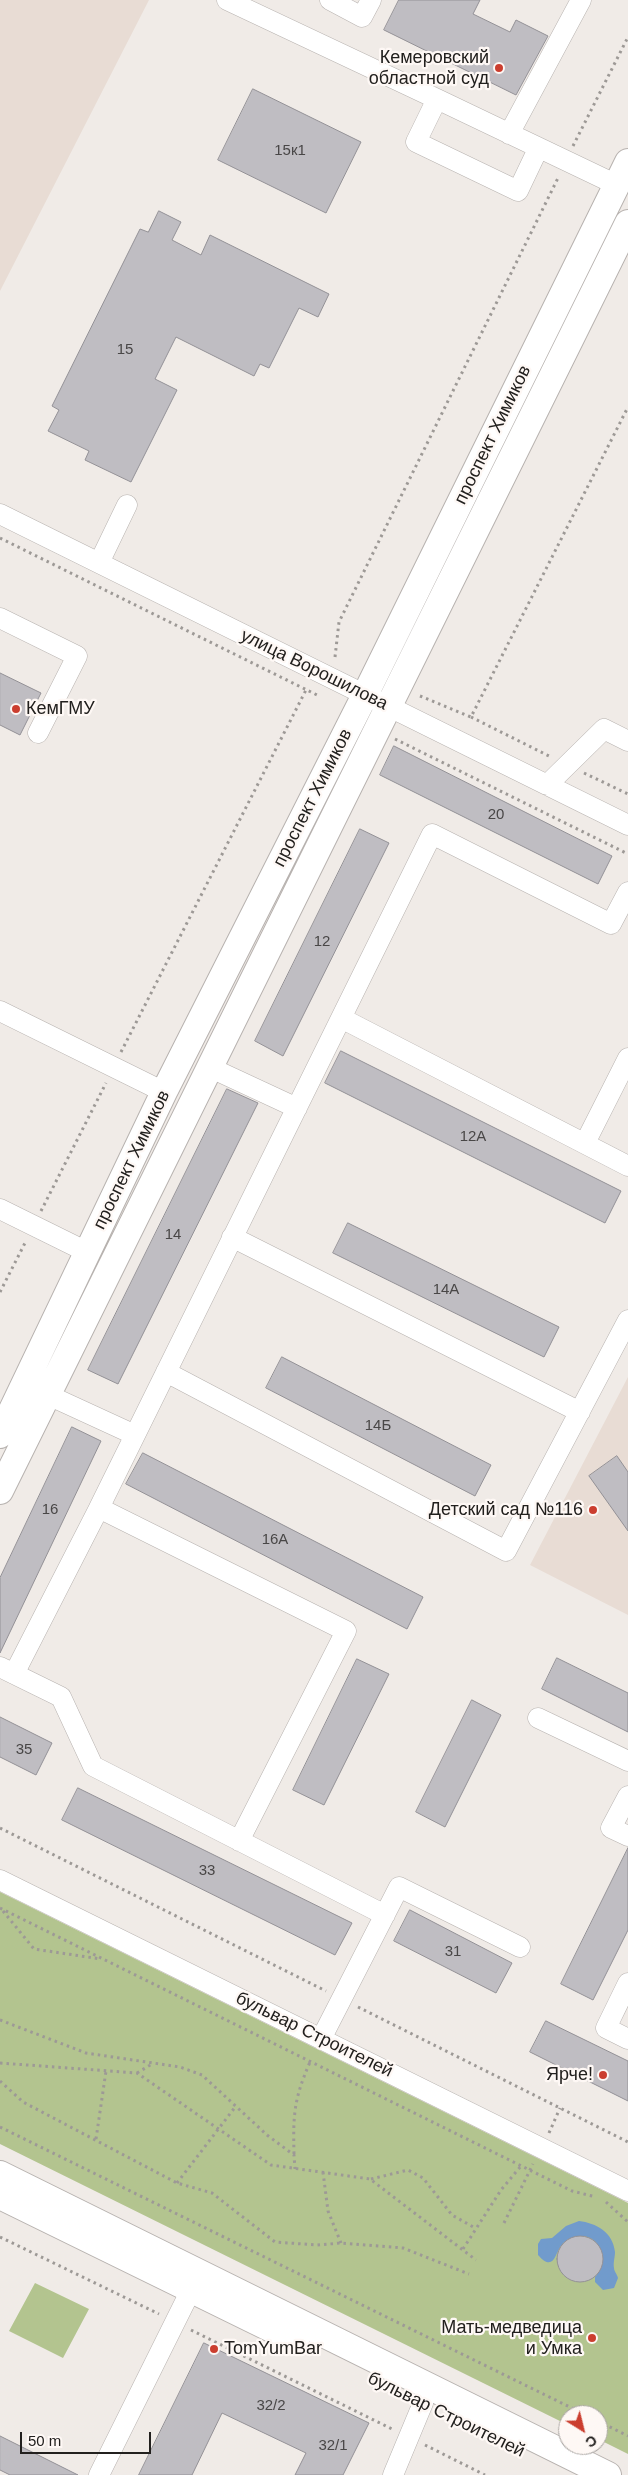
<!DOCTYPE html>
<meta charset="utf-8">
<style>
body{margin:0}
#map{position:relative;width:628px;height:2475px;overflow:hidden;background:#f0ebe7;font-family:Helvetica,sans-serif}
canvas{display:block}
.north{position:absolute;left:558px;top:2405px;width:50px;height:50px;box-sizing:border-box;background:#fef8f5;border:1px solid #a6a29f;border-radius:50%;rotate:144deg;font-size:14px;font-weight:700;line-height:20px;text-align:center;color:#22201e}
.north::after{content:'';display:block;margin:auto;width:18px;height:22px;background:#cb3e2f;clip-path:polygon(50% 0,100% 100%,50% 72%,0 100%)}
.scale{position:absolute;left:20px;top:2432px;width:131px;height:22px;box-sizing:border-box;border:2px solid #22201e;border-top:0;padding-left:6px;font-size:15px;line-height:18px;white-space:nowrap;color:#22201e;-webkit-text-stroke:4px #fef8f5;paint-order:stroke}
</style>
<div id="map">
<canvas width="628" height="2475"></canvas>
<div class="north">С</div>
<div class="scale">50 m</div>
</div>
<script>
const c = document.querySelector('canvas').getContext('2d');
c.lineJoin = 'round';
function paint(path, color) { c.fillStyle = color; c.fill(path, 'evenodd'); }
function trace(path, color, width, dash) { c.strokeStyle = color; c.lineWidth = width; c.lineCap = dash ? 'butt' : 'round'; c.setLineDash(dash || []); c.stroke(path); }
function write(font, color, halo, rows, align = 'center') {
  c.font = font + ' Helvetica,sans-serif'; c.lineWidth = 4.5; c.setLineDash([]); c.textBaseline = 'middle'; c.strokeStyle = halo; c.fillStyle = color; for (const [text, x, y, turn = 0] of rows) {
    c.save(); c.translate(x, y); c.rotate((+turn || 0) * Math.PI / 180); c.textAlign = isNaN(turn) ? turn : align; if (halo) c.strokeText(text, 0, 0); c.fillText(text, 0, 0); c.restore();
  }
}
paint(new Path2D(`
 M0,0H149L0,291Z
 M628,1377V1615L530,1565Z`), '#e8dcd4');
paint(new Path2D(`
 M0,1892L628,2203V2454L598,2439V2415H568V2425L0,2144Z
 M35,2283L89,2309L63,2358L9,2331Z`), '#b3c48f');
paint(new Path2D(`
 M579,2221C596,2223 613,2232 615,2252C615,2257 613,2263 614,2268C614,2271 617,2274 618,2278L614,2288L603,2290L595,2282V2277C607,2264 603,2236 581,2236C573,2237 566,2239 561,2246C555,2253 554,2273 538,2255V2244L541,2239L552,2238L566,2226Z`), '#719bcc');
const building = new Path2D(`
 M399,0H480L473,14L510,32L516,20L548,36L516,95L384,30Z
 M253,89L361,142L326,213L218,160Z
 M159,211L181,222L172,240L201,255L210,235L329,294L318,317L299,308L269,368L260,364L254,376L176,337L155,379L177,390L131,482L85,460L89,451L48,431L59,410L52,406L140,229L148,232Z
 M0,673L41,693L20,735L0,725Z
 M394,746L612,856L598,884L380,775Z
 M360,829L389,843L283,1056L255,1041Z
 M341,1051L621,1191L605,1223L325,1083Z
 M227,1089L258,1103L118,1384L88,1370Z
 M348,1223L559,1327L544,1357L333,1253Z
 M282,1357L491,1465L475,1496L266,1388Z
 M72,1427L101,1441L0,1653V1578Z
 M143,1453L423,1597L407,1629L126,1484Z
 M617,1456L628,1472V1531L589,1476Z
 M557,1658L628,1693V1732L542,1689Z
 M357,1659L389,1674L324,1805L293,1790Z
 M472,1700L501,1715L445,1827L416,1812Z
 M0,1717L52,1743L36,1775L0,1757Z
 M78,1788L352,1923L335,1955L62,1820Z
 M628,1848V1930L593,2000L561,1984Z
 M410,1910L512,1963L496,1993L394,1941Z
 M546,2021L628,2061V2101L530,2052Z
 M557 2259a23 23 0 1 1 46 0a23 23 0 1 1-46 0Z
 M204,2343L369,2423L343,2475H295L306,2453L222,2413L192,2475H139Z
 M0,2436L78,2475H10L0,2470Z`);
paint(building, '#bfbdc2');
trace(building, '#939196', 1);
const minor = new Path2D(`
 M227,0L437,99
 M330,0L362,17L371,0
 M509,134L581,0
 M538,149L518,191L416,142L437,99L617,185
 M0,514L628,825
 M99,563L127,505
 M0,618L77,656L38,733
 M547,785L604,729L628,741
 M0,1011L164,1092
 M341,1018L628,1166
 M211,1068L297,1108
 M585,1143L628,1058
 M0,1209L87,1252
 M232,1237L580,1412
 M166,1372L506,1551L628,1320
 M48,1395L135,1435
 M99,1508L432,834L611,924L628,892
 M0,1667L61,1697L93,1766L385,1915
 M14,1674L99,1508L346,1631L239,1841
 M538,1718L628,1761
 M628,1796L611,1828L628,1836
 M0,1880L628,2191
 M628,1983L606,2028L628,2039
 M321,2039L399,1887L520,1947
 M99,2475L191,2290
 M393,2475L423,2403`);
const major = new Path2D(`
 M0,1435L164,1092L365,695L628,162
 M0,1491L628,223
 M0,2174L608,2475
 M0,2196L296,2341`);
trace(minor, '#b7b2af', 21);
trace(major, '#b7b2af', 28);
trace(new Path2D(`
 M573,146L628,37
 M0,538L317,695
 M335,657L339,622L559,176
 M420,696L471,717L628,407
 M471,717L551,757
 M395,739L628,854
 M584,773L628,794
 M121,1052L306,690
 M41,1211L106,1083
 M0,1292L26,1241
 M0,1828L326,1991
 M0,1908L572,2191L596,2197
 M3,1911L34,1949L101,1959
 M358,2007L628,2142
 M0,2020L86,2053L180,2067L202,2075L267,2135L294,2155L295,2169
 M0,2063L137,2073L271,2165L370,2179L476,2260
 M137,2073L152,2064
 M0,2081L23,2102L177,2183L212,2193L275,2242L317,2245L341,2243L403,2248L469,2274
 M0,2127L586,2415
 M549,2133L560,2108
 M96,2139L106,2071
 M294,2154C293,2114 294,2099 310,2062
 M323,2172L328,2211L341,2243
 M371,2179L408,2170L423,2178L452,2215L475,2228
 M177,2183L236,2106
 M606,2202L628,2222
 M504,2223L533,2164
 M0,2237L159,2314
 M463,2249L501,2190L521,2166
 M191,2330L392,2429
 M598,2421L628,2436
 M425,2445L485,2475`), '#9d9996', 3, [2.5, 4]);
trace(minor, '#fff', 20);
trace(major, '#fff', 26);
for (const [x, y, r, color] of [
 [499,68,5,"#cb3e2f"],
 [16,709,5,"#cb3e2f"],
 [593,1510,5,"#cb3e2f"],
 [603,2075,5,"#cb3e2f"],
 [592,2338,5,"#cb3e2f"],
 [214,2349,5,"#cb3e2f"]
]) { const dot = new Path2D(); dot.arc(x, y, r, 0, 2 * Math.PI); c.fillStyle = color; c.fill(dot); trace(dot, '#fef8f5', 2); }
write('15px', '#494747', null, [
 ["15к1",290,151],
 ["15",125,350],
 ["20",496,815],
 ["12",322,942],
 ["12А",473,1137],
 ["14",173,1235],
 ["14А",446,1290],
 ["14Б",378,1426],
 ["16",50,1510],
 ["16А",275,1540],
 ["35",24,1750],
 ["33",207,1871],
 ["31",453,1952],
 ["32/2",271,2406],
 ["32/1",333,2446]
]);
write('18px', '#22201e', '#fef8f5', [
 ["Кемеровский",489,58],
 ["областной суд",489,79],
 ["КемГМУ",26,709,"left"],
 ["Детский сад №116",583,1510],
 ["Ярче!",593,2075],
 ["Мать-медведица",582,2328],
 ["и Умка",582,2349],
 ["TomYumBar",224,2349,"left"]
], 'right');
write('18px', '#22201e', '#fef8f5', [
 ["проспект Химиков",493,435,-64],
 ["улица Ворошилова",314,670,26],
 ["проспект Химиков",313,798,-63],
 ["проспект Химиков",132,1160,-64],
 ["бульвар Строителей",314,2035,26],
 ["бульвар Строителей",446,2415,26]
]);
</script>
